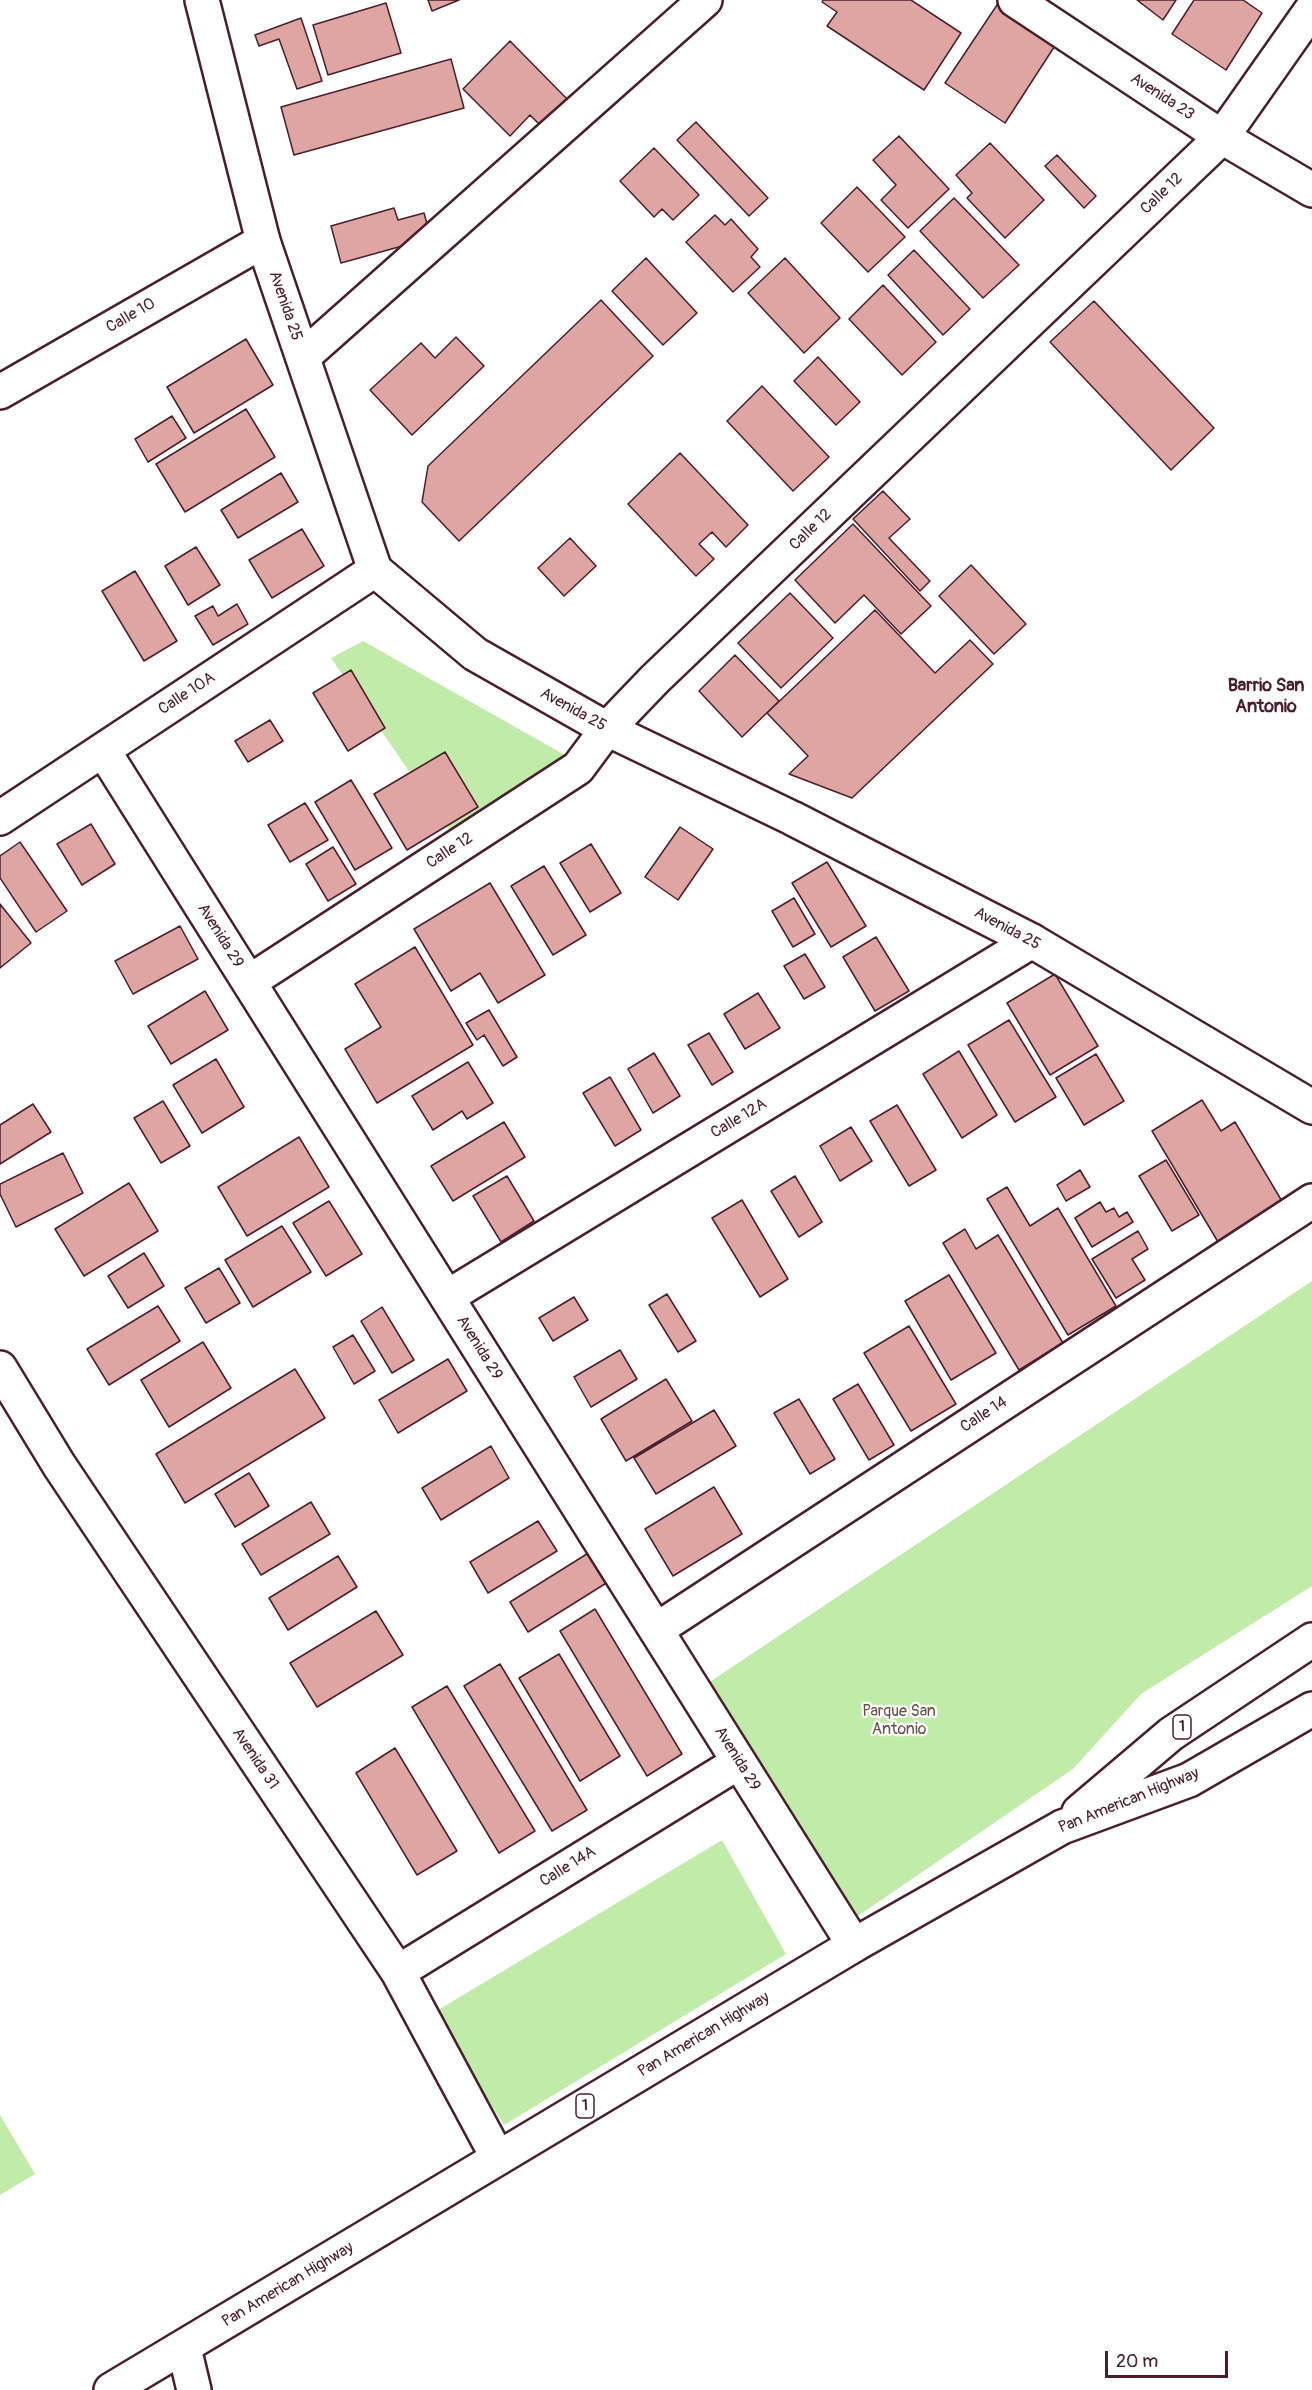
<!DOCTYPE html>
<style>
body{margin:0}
#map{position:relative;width:1312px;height:2390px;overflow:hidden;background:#fff;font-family:Pangolin,sans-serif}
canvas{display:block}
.scale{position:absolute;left:1105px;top:2351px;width:123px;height:27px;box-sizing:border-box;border:3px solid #4a1f2b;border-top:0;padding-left:8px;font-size:18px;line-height:21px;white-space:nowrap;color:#4a1f2b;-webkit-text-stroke:4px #fff;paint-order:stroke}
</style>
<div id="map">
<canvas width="1312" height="2390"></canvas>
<div class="scale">20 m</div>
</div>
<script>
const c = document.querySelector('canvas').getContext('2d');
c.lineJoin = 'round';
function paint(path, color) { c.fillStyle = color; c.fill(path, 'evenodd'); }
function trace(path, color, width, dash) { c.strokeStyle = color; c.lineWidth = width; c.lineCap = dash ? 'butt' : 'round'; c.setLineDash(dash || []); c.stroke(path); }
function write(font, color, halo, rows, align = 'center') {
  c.font = font + ' Pangolin,sans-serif'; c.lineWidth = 4.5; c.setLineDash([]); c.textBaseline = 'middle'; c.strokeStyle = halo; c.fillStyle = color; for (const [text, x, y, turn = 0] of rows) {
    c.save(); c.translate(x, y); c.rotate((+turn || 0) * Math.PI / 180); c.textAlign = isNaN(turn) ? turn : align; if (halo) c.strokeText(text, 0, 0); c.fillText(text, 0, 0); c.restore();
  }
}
paint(new Path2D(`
 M363,641L565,755L561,780L455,838L331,658Z
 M1312,1281V1586L1141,1694L1073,1769L852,1920L708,1683Z
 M722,1840L786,1954L504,2125L433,2013Z
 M0,2115L35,2174L0,2195Z`), '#c1eba8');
const building = new Path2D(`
 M428,0H459L432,11Z
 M823,0H911L961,33L924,90L827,26L837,12L822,2Z
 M1137,0H1176L1163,20Z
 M1194,0H1243L1262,13L1226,70L1172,34Z
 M999,2L1058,41L1005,123L945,83Z
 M386,3L401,53L328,75L313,25Z
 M301,18L322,81L297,89L279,39L259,46L255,35Z
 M510,41L569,101L543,128L530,115L510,136L463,89Z
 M451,59L464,108L294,155L281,107Z
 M696,122L768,198L749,216L677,140Z
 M899,136L949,189L908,228L881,200L896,185L873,160Z
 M990,143L1044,200L1005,238L967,198L972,193L956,175Z
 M654,148L699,195L673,220L662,209L654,217L620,181Z
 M1057,155L1096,196L1084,208L1045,166Z
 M857,187L905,237L868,272L821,223Z
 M954,198L1019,265L983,298L920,231Z
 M394,208L398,220L424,213L431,238L341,263L331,226Z
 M715,215L725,225L731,219L758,249L751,257L760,267L733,292L686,242Z
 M914,250L970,309L943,335L888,275Z
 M646,258L697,313L663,345L612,291Z
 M785,258L840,318L804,353L748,293Z
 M883,285L936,342L902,375L849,319Z
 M601,300L653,356L459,541L422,502L428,466Z
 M1094,301L1214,428L1171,470L1050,342Z
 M456,337L484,366L412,435L370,390L421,343L435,358Z
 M246,339L273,385L194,433L167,387Z
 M818,357L860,402L836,425L794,381Z
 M762,386L829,457L793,491L727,421Z
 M246,409L275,457L185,512L156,464Z
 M172,416L186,438L148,462L135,439Z
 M680,453L748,525L726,547L712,532L699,544L714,559L696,576L628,504Z
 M281,473L298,502L238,538L221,510Z
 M883,491L910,519L889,538L930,581L920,591L853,519Z
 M853,524L931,606L901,634L864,595L835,623L795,580Z
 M302,529L324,566L272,598L249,560Z
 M570,538L596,566L564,596L538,568Z
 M196,547L220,585L188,605L165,566Z
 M971,565L1026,624L994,654L939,596Z
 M135,571L177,641L144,661L102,591Z
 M790,593L833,638L781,688L738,643Z
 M237,604L248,624L213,645L195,616L213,606L218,616Z
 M875,610L935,673L970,640L993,664L852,798L789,774L808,756L767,713Z
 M735,655L779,701L742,737L699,691Z
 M351,670L385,728L348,751L313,693Z
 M270,720L283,741L248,762L235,741Z
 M445,752L478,807L407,850L374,794Z
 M351,780L392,848L355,870L315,802Z
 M305,803L328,840L290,862L268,825Z
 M91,824L115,864L82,885L57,844Z
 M680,827L713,849L678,900L645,877Z
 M20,842L67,911L36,932L0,878V856Z
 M591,844L621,893L590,912L560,863Z
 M333,847L356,884L328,901L306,864Z
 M827,862L866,926L831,947L792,883Z
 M544,866L586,935L553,955L511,886Z
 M490,883L545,975L498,1003L480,973L451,991L414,929Z
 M794,898L815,934L793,947L772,911Z
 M0,904L31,943L0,968Z
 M180,926L198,959L133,994L115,961Z
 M876,937L909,991L875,1011L843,957Z
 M415,947L473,1045L377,1103L345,1049L381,1027L355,984Z
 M805,954L825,987L804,999L784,966Z
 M1055,974L1098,1046L1050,1075L1007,1003Z
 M205,991L228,1030L171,1064L148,1026Z
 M758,993L780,1028L745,1049L724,1014Z
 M489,1010L517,1057L503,1066L484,1035L477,1040L466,1023Z
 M1009,1020L1056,1097L1015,1122L968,1045Z
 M709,1033L733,1072L712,1085L688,1045Z
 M959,1051L997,1115L962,1138L923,1074Z
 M654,1053L680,1096L653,1113L628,1069Z
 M1096,1054L1124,1101L1084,1125L1056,1078Z
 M216,1059L244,1107L202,1133L173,1085Z
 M468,1062L493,1103L467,1119L462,1111L433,1130L412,1096Z
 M610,1077L641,1130L615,1146L583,1093Z
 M1202,1100L1221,1131L1235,1122L1286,1208L1221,1247L1152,1131Z
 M163,1101L190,1146L161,1163L134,1118Z
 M33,1104L51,1132L0,1164V1125Z
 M897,1105L936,1170L909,1186L870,1121Z
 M504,1122L525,1157L453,1201L431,1166Z
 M851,1127L872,1161L840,1181L820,1146Z
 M299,1137L329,1187L247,1236L218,1187Z
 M63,1153L83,1193L16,1227L0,1194V1184Z
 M1166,1160L1199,1215L1172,1231L1139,1176Z
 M1080,1170L1090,1187L1066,1201L1057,1185Z
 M507,1176L534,1221L501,1242L473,1196Z
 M795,1176L822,1222L799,1237L771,1191Z
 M129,1183L158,1231L84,1276L55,1229Z
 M1007,1187L1030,1226L1058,1208L1116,1306L1068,1335L987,1199Z
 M742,1200L788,1279L760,1297L712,1218Z
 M329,1201L362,1254L326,1276L293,1223Z
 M1100,1202L1106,1212L1114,1208L1119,1217L1127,1212L1133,1222L1092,1247L1075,1218Z
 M282,1226L311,1272L253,1307L225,1260Z
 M965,1229L976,1249L998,1235L1063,1343L1019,1370L943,1243Z
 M1138,1231L1148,1249L1132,1259L1145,1280L1116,1298L1092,1259Z
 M144,1253L164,1286L128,1308L108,1276Z
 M219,1268L240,1303L206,1323L185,1288Z
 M949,1275L996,1353L951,1380L905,1301Z
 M667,1294L696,1341L678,1352L649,1305Z
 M574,1297L588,1320L553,1341L539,1318Z
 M158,1306L180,1341L109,1385L87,1349Z
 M382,1307L414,1360L392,1373L361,1321Z
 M909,1326L956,1404L911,1431L864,1353Z
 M353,1335L375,1371L354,1384L333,1347Z
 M203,1342L231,1388L169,1427L141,1380Z
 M620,1350L637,1379L591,1407L574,1377Z
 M448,1359L467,1391L398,1433L379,1400Z
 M295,1369L325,1418L185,1503L156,1454Z
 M666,1379L692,1421L626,1461L601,1419Z
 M858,1384L894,1445L869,1460L833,1399Z
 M799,1399L835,1459L810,1474L774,1413Z
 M714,1410L736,1446L656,1494L634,1458Z
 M491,1446L509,1478L441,1520L422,1488Z
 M249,1473L269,1506L235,1527L215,1494Z
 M714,1487L742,1534L673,1576L645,1529Z
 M311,1502L330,1534L261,1575L242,1544Z
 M538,1521L557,1551L488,1593L470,1562Z
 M590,1552L608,1582L528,1632L510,1602Z
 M338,1556L357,1587L288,1630L269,1598Z
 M595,1609L682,1754L647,1776L560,1631Z
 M376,1611L403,1655L317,1707L290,1663Z
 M559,1654L620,1756L580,1781L519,1678Z
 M500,1664L587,1810L552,1831L464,1686Z
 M447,1686L535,1831L499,1853L412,1707Z
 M395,1748L457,1851L417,1875L356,1773Z`);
paint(building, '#dfa5a2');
trace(building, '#4a1f2b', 1.5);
const minor = new Path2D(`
 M1015,0L1222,137L1312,190
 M303,357L705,0
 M0,392L263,241
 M103,750L854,1945
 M0,818L375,570
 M249,982L578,768L607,729L655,679L1222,137L1312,9
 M447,1297L1032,941
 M0,1368L59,1465L398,1972L498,2158
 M656,1630L1312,1201
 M398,1972L739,1762
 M184,2348L194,2390`);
const tertiary = new Path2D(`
 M202,0L263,241L375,570L475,654L607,729L792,818L1032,941L1312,1107`);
const trunk = new Path2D(`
 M1079,1812L1171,1734L1312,1640
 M111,2390L854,1945L1062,1827L1189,1780L1312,1709`);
trace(minor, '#4a1f2b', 38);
trace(tertiary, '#4a1f2b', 38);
trace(trunk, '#4a1f2b', 38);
trace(minor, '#fff', 33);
trace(tertiary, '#fff', 33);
trace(trunk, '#fff', 33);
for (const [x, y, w] of [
 [1182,1727,18],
 [585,2106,18]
]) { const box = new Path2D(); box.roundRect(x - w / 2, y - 12, w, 24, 4.5); c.fillStyle = '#fff'; c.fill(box); trace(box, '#4a1f2b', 1.5); }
write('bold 15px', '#4a1f2b', null, [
 ["1",1182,1727],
 ["1",585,2106]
]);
write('16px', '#4a1f2b', '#fff', [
 ["Avenida 23",1162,97,33],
 ["Calle 12",1162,194,-44],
 ["Avenida 25",285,306,71],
 ["Calle 10",131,316,-30],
 ["Calle 12",811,530,-44],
 ["Calle 10A",187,694,-33],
 ["Avenida 25",573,710,29],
 ["Calle 12",450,851,-33],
 ["Avenida 25",1007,929,28],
 ["Avenida 29",220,936,58],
 ["Calle 12A",739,1119,-31],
 ["Avenida 29",479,1348,58],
 ["Calle 14",984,1415,-33],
 ["Avenida 31",255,1759,56],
 ["Avenida 29",737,1759,58],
 ["Pan American Highway",1129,1801,-22],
 ["Calle 14A",568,1867,-32],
 ["Pan American Highway",704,2035,-31],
 ["Pan American Highway",288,2285,-31]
]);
write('16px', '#68524a', '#fff', [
 ["Parque San",899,1712],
 ["Antonio",899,1730]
]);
write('bold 18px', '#4a1f2b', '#fff', [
 ["Barrio San",1266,686],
 ["Antonio",1266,707]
]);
</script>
